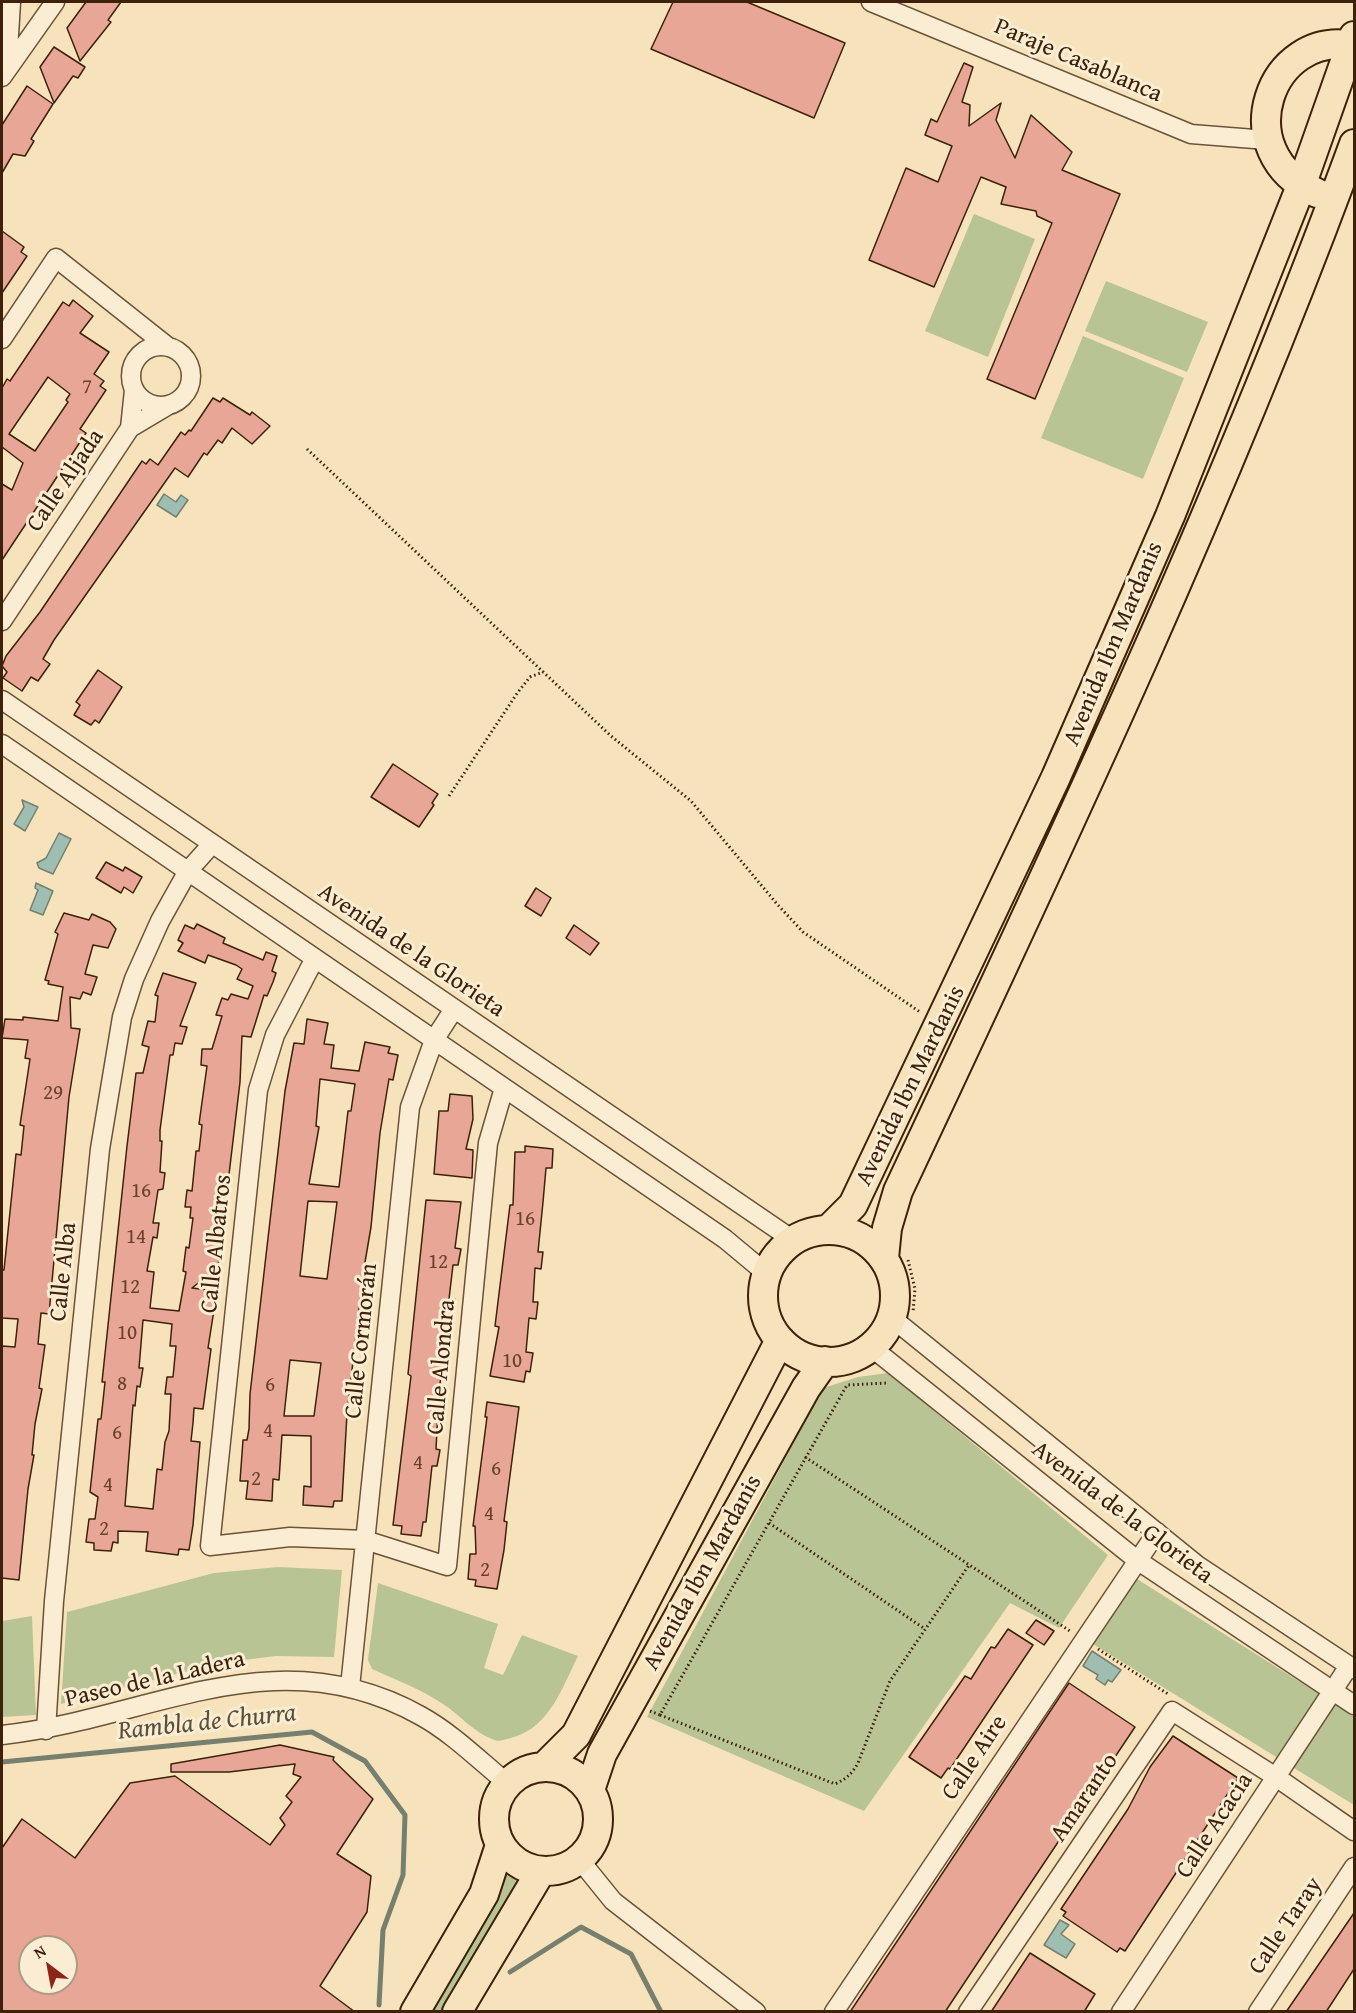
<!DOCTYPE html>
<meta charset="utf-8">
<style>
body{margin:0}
#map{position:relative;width:1356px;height:2013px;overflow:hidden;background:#f7e3bb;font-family:"Gentium Book Plus",serif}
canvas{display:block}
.frame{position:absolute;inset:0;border:3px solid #3d210a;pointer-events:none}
.north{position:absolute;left:18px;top:1935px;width:60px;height:60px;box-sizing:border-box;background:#faedd3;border:2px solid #ae9b83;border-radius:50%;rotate:328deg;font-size:16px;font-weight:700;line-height:24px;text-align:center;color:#3d210a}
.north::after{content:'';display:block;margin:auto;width:21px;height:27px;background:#8f2418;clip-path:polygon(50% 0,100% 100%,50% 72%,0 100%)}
</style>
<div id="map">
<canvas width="1356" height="2013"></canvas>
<div class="frame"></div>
<div class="north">N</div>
</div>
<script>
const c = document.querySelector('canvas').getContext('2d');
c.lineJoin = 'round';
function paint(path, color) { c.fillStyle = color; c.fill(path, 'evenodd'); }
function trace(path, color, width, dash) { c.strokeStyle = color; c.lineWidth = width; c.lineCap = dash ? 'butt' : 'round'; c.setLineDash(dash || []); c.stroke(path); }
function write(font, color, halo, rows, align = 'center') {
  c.font = font + ' "Gentium Book Plus",serif'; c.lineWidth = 6; c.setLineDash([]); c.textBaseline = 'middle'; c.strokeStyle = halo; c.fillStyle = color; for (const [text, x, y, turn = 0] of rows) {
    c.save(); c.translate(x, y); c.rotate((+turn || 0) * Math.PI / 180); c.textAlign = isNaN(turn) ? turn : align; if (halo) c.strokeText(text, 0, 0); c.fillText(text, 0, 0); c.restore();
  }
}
paint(new Path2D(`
 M974,214L1035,239L988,357L925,331Z
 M1106,281L1208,322L1187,372L1085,331Z
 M1083,336L1184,378L1143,479L1041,438Z
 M888,1373L1108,1555L1059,1628L1010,1603L864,1811L647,1717L823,1388L858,1377Z
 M278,1567L342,1570L334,1657L276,1656L219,1663L61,1704L67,1612L214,1573Z
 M1137,1579L1354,1716V1805L1093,1644Z
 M378,1583L498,1624L484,1668L503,1675L522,1635L578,1656C562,1688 550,1726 514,1737C506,1739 499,1743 492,1739C472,1731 460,1715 443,1704C421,1689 396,1680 372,1669L368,1660Z
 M32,1616L36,1715L2,1717V1621Z
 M506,1875L519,1881L442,2011L430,2012Z`), '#b8c493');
const water = new Path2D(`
 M164,494L176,502L181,495L188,500L176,517L157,505Z
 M22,800L38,807L25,831L14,824L24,807Z
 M59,833L71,839L53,874L39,868L37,863L46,858Z
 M36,883L53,891L43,915L30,910L38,890L35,888Z
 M1092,1651L1121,1670L1112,1682L1108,1680L1105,1685L1096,1679L1098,1675L1083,1666Z
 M1060,1920L1069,1925L1061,1934L1075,1944L1066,1958L1044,1945Z`);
paint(water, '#9dbeb1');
trace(water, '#777f6e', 1.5);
trace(new Path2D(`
 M2,1762L312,1732L365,1761L405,1815L403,1875L383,1930L379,2005
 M510,1972L581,1927L631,1954L661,2012`), '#777f6e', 5);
const building = new Path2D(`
 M86,2H121L108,20L111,22L80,61L67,28Z
 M673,2H747L845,43L814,118L651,49Z
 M54,47L85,67L78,78L73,76L54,103L40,67Z
 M964,63L973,67L962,102L970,105L969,126L1001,103L996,120L1015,158L1031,115L1072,152L1062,170L1120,194L1035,399L987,379L1052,223L1037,216L1036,211L1001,204L1006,187L981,177L934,287L869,260L906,168L938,182L952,146L925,135L931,119L937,122Z
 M27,86L53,104L31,139L34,141L25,156L13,154L2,173V125Z
 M2,231L24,247L21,252L27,256L2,293Z
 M73,300L93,316L80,333L109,352L94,374L104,381L100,386L106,390L80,429L86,433L2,560V484L12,490L23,463L2,447V388L7,379L10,381L63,302L69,306ZM48,377L70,394L66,400L68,402L35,451L9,434Z
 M213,398L220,402L223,398L250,415L252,412L270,426L252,444L232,428L222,443L218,440L207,455L204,453L188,477L175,468L54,640L43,659L50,664L38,681L31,677L22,691L3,678L7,672L2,666L6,656L40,612L142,461L146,464L150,459L158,465L181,432L185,435L189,430L191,431Z
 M98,670L122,687L99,723L95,720L91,725L74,715L80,705L76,702Z
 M393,764L438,794L432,803L434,805L419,827L371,797Z
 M106,862L123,871L125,867L142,877L133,893L124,887L121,893L96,878Z
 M536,888L551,898L541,916L525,906Z
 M64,913L89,920L92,914L110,922L116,929L108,948L93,945L85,974L97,977L91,995L83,992L80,999L70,997L71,1028L80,1029L69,1097L49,1314L41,1313L38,1344L45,1345L39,1388L42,1389L35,1424L32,1455H34L28,1489L19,1580L2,1578V1346L15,1347L18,1319L2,1318V1270H4L16,1154L21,1155L24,1126L20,1125L30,1059L25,1058L28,1040L2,1038L5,1019L23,1020V1017L58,1021L63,987L48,984L49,981L45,980L58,934L55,932Z
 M197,924L225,938L223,943L251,955L263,960L266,952L277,956L272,971L276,973L273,982L267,996L264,995L251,1037L242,1036L240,1082L218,1267L192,1288L217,1291L208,1348L211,1349L203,1409L194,1408L193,1423L191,1441L200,1442L193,1525L189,1550L179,1549L178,1555L146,1551L148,1532L118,1531V1543L113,1542L111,1551L94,1550V1543L86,1542L89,1519H95L98,1497L90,1492L98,1419H101L105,1382H102L127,1146L136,1073H143L149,1047L142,1045L148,1021L155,1022L158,996L155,995L163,973L196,983L180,1026L187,1027L182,1044L175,1043L173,1055H170L160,1130V1141H162L160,1172L165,1173L163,1189L158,1190L153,1223H159L157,1238L153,1237L147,1271L154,1272L150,1308L179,1311L186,1272L183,1271L186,1247L189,1248L193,1218H190L191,1207H185L187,1190L192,1191L196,1151H199L202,1125L199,1124L207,1066L201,1065L202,1049H212L222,1016L216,1015L222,998L228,1000L231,994L248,999L253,986L237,979L242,969L236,965L208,955L205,963L178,951L183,943L178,940L185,925L194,929ZM143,1320L172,1324L170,1346H176L173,1377H167L165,1394H171L169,1431L165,1442L162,1470L157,1469L153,1509L125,1506L133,1405L135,1406L137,1386L140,1387L143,1368H139Z
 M574,925L599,943L590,955L566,938Z
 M307,1019L328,1023L324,1044L334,1045L331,1068L359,1071L365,1042L390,1047L388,1053L398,1055L393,1080L389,1079L380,1133L371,1227L363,1274L347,1414L342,1501H334L333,1507L303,1505L304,1486L311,1487V1436L282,1435L279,1480L273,1479L272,1501L246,1499L248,1481H240L243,1440H247L249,1429L250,1394L285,1091L294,1043L304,1044ZM320,1079L355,1084L351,1111H348L339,1187L309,1184L319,1127L316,1126ZM308,1201L337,1202L327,1279L300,1276ZM290,1360L321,1363L314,1416H284Z
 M450,1094L472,1096L473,1119L466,1149L473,1150L472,1178L434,1174L439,1111H448Z
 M525,1146L553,1149L552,1168H546L543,1202L538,1252H543L541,1269L535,1268L533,1302H538L536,1319L529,1318L526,1352L533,1353L530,1372L526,1371L524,1382L490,1376L499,1327L495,1326L509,1213L510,1205H513L515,1152H525Z
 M426,1200L461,1202L455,1248L461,1249L458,1265H453L449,1299H455L453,1316H448L444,1349H450L447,1366H442L439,1393L436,1449L440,1450L437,1466H432L426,1522H423L421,1536L401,1534L402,1526L393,1525L411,1376L408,1374Z
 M487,1402L519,1407L504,1521L507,1522L504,1550L497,1589L475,1586L476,1580L468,1579L470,1554H476L475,1526H473L487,1417H485Z
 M1036,1620L1054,1631L1044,1645L1026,1633Z
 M1008,1629L1033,1645L950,1769L948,1768L941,1778L909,1757L965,1676L971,1679L991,1647L995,1648Z
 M1069,1683L1135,1727L1016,1905L945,2012H850Z
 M1173,1736L1238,1778L1125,1951L1120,1948L1117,1952L1063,1916L1066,1912L1061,1909L1128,1809L1150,1767Z
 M280,1745L334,1757L333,1760L373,1799L337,1854L371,1876L367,1912L320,1986L355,2012H2V1848L22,1819L75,1858L130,1783L175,1776L270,1845L285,1825L280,1818L292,1802L286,1796L301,1777L293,1774L295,1764L229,1772H171V1764ZM30,1947H66V1983H30Z
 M1354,1913V1969L1326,2012H1286Z
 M1030,1953L1095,1994L1084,2012H991Z`);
paint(building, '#e8a697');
trace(building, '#3d210a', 1.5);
const street = new Path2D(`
 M871,2L1191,134L1267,140
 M7,68L11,2
 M2,77L55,2
 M2,339L56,258L167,346
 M131 376a30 30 0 1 1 60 0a30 30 0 1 1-60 0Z
 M134,390L130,428L167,406
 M2,621L130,428
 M2,700L793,1240
 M2,744L725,1239L767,1274
 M315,958L275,1035L258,1090L210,1546L290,1537L365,1540L447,1566L488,1143L504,1088
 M892,1318L1197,1565L1354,1669
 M871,1347L1137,1560L1354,1705
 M350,1687L410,1107L434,1040L454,1009
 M46,1730L54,1601L100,1149L122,1017L134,979L160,921L188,871L212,844
 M2,1735C150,1719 274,1634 421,1716C452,1733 480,1761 507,1783
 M579,1859L613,1901L756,2012
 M834,2012L1157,1532
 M968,2012L1172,1711L1276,1777L1354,1831
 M1121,2012L1349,1666
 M1258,2012L1354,1867`);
const primary = new Path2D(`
 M1317,193C1225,152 1270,29 1354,46
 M828,1230L853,1205L1056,777L1170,516L1301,186L1354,36
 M763 1296a66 66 0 1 1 132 0a66 66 0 1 1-132 0Z
 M884,1258L887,1228L898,1191C1060,846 1223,501 1354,144
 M545,1766L576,1735L780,1340
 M494 1819a52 52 0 1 1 104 0a52 52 0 1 1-104 0Z
 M590,1790L602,1754L806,1388L825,1361
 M415,2012L484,1894L500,1845
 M457,2012L541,1871`);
trace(street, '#6c5236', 21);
trace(primary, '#3d210a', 32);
trace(new Path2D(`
 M307,449L611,736L691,801L777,904L803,932L920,1012
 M449,796L518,692L530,677L543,672
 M908,1260L915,1289L913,1312
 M805,1457L1070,1631
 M769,1523L925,1629
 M1098,1649L1168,1694
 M650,1711L660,1715L847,1385L888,1383
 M660,1715L835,1784C846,1779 852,1774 858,1763L890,1681L969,1565`), '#3d210a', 3, [1.5, 3]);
trace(street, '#faedd3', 18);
trace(primary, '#f7e3bb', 28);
write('21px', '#68422d', null, [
 ["7",87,388],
 ["29",53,1094],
 ["16",141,1192],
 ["16",525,1220],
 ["14",136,1238],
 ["12",438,1263],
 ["12",130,1288],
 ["10",127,1334],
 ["10",512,1362],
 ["8",122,1385],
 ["6",270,1386],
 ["4",268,1432],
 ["6",117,1434],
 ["4",418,1464],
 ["6",496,1470],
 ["2",256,1480],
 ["4",108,1486],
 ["4",489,1515],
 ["2",104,1530],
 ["2",485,1571]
]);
write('24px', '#3d210a', '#faedd3', [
 ["Paraje Casablanca",1078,61,23],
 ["Calle Aljada",66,481,-56],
 ["Avenida Ibn Mardanis",1114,644,-67],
 ["Avenida de la Glorieta",411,951,34],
 ["Avenida Ibn Mardanis",911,1086,-64],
 ["Calle Albatros",217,1244,-84],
 ["Calle Alba",64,1272,-84],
 ["Calle Cormorán",362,1341,-84],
 ["Calle Alondra",442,1367,-85],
 ["Avenida de la Glorieta",1122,1513,37],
 ["Avenida Ibn Mardanis",703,1573,-61],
 ["Paseo de la Ladera",155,1680,-13],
 ["Calle Aire",975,1758,-56],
 ["Amaranto",1085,1798,-56],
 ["Calle Acacia",1215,1826,-57],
 ["Calle Taray",1286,1926,-56]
]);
write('italic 26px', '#5a503c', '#faedd3', [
 ["Rambla de Churra",207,1723,-6]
]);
</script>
